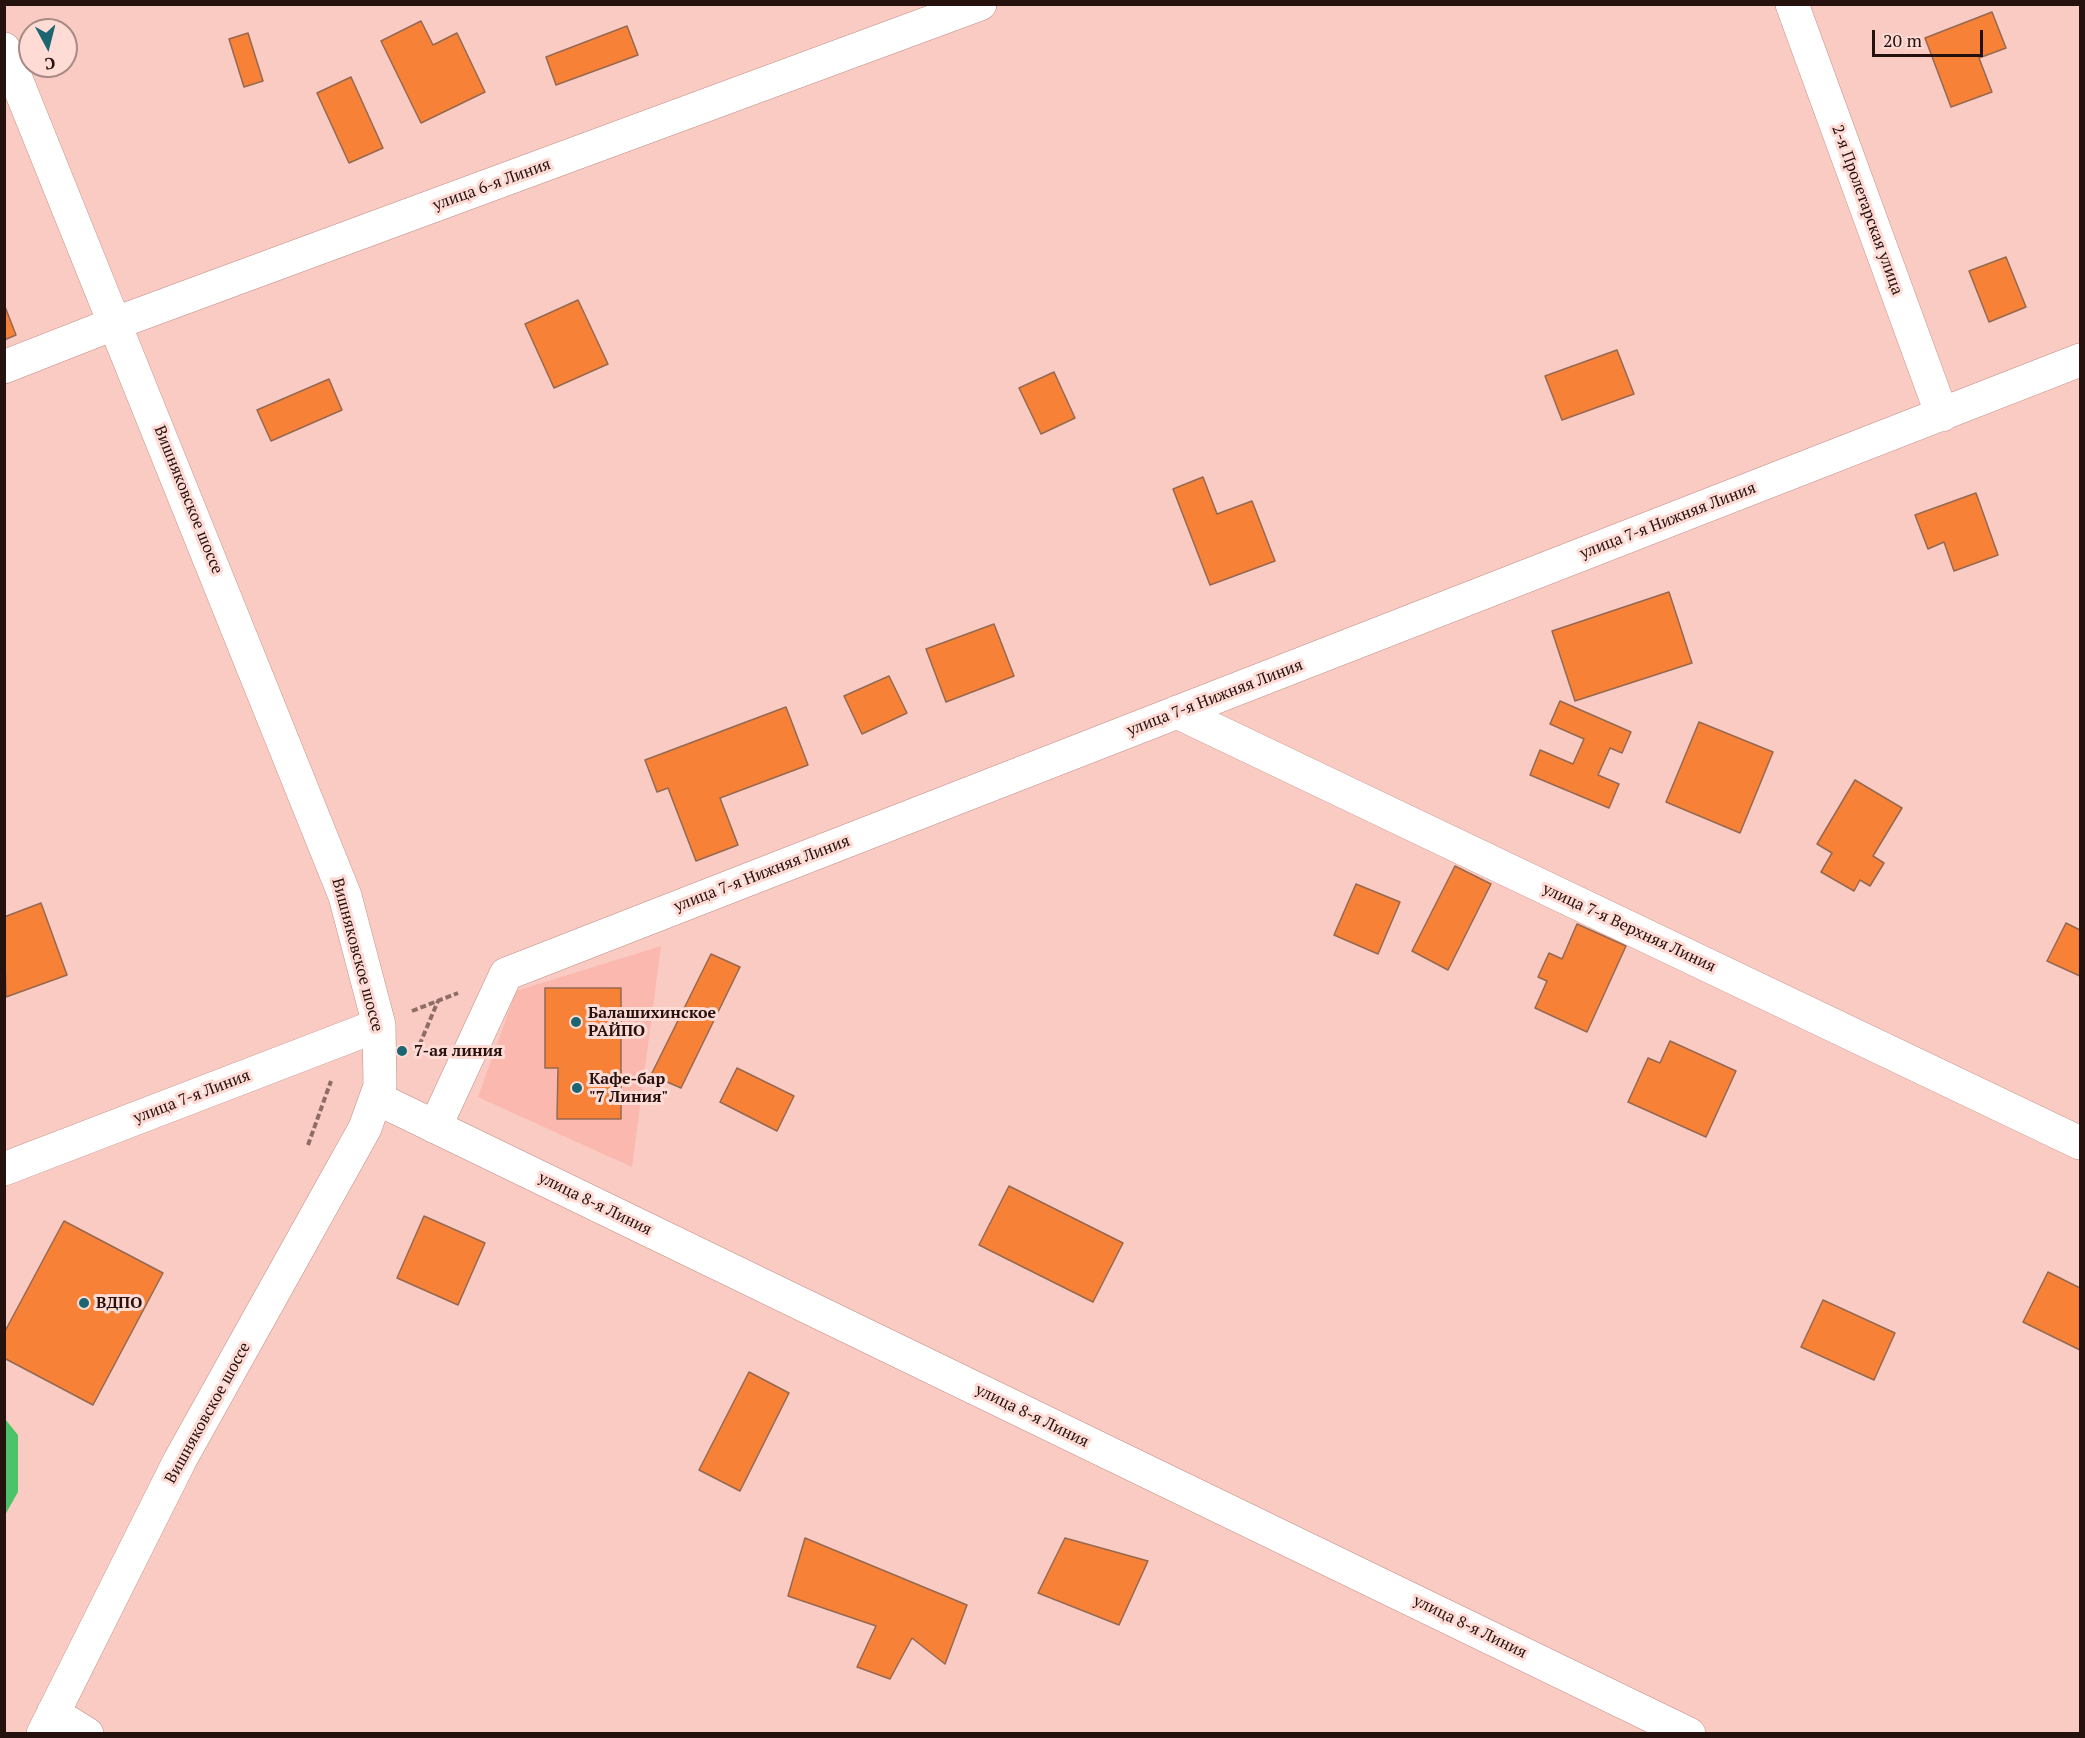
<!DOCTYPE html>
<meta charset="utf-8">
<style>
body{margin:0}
#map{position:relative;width:2085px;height:1738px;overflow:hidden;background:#facbc3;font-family:"PT Serif",serif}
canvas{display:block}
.frame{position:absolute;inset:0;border:6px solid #25110e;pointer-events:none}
.north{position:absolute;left:18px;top:18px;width:60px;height:60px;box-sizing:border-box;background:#ffdbd5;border:2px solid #a88a85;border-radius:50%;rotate:173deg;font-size:16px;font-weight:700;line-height:24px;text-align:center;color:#25110e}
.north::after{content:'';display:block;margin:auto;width:21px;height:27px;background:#1b6671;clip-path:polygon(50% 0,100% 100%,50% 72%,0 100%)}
.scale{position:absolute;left:1872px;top:30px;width:111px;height:27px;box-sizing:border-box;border:3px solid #25110e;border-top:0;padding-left:8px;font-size:18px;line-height:21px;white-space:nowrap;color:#25110e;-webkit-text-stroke:4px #ffdbd5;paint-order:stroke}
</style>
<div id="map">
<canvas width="2085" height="1738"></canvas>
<div class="frame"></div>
<div class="north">С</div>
<div class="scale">20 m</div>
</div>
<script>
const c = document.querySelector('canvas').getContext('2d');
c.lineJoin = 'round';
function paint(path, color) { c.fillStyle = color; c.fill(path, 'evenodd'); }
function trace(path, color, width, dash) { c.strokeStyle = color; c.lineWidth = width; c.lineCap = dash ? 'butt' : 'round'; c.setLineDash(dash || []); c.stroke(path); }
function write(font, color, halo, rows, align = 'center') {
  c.font = font + ' "PT Serif",serif'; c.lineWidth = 6; c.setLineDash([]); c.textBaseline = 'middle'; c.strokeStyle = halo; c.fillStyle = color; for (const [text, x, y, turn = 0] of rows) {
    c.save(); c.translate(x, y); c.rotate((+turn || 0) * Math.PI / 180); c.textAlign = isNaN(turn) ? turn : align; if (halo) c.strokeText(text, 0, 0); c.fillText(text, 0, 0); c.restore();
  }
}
paint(new Path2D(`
 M661,946L632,1167L478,1097L516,991Z`), '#fab8ae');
paint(new Path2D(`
 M5,1419L18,1435V1492L5,1515Z`), '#4bc469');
const building = new Path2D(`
 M1992,12L2006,48L1979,58L1992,92L1951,107L1925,38Z
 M421,21L433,45L457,33L485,92L421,123L381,41Z
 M627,26L638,55L556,85L546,57Z
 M248,33L263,81L244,87L229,39Z
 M351,77L383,148L349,163L317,93Z
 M2006,257L2026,307L1989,322L1969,271Z
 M578,300L608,364L554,388L525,324Z
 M4,304L16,335L4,340Z
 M1617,350L1634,394L1562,420L1545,376Z
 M1054,372L1075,418L1041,434L1019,388Z
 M329,379L342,410L271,441L257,410Z
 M1203,477L1217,514L1252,501L1275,561L1210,585L1173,489Z
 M1976,493L1998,555L1954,571L1944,542L1928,549L1915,515Z
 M1669,592L1692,663L1575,701L1552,631Z
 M994,624L1014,676L946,702L926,649Z
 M889,676L907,713L862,734L844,696Z
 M1560,701L1631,732L1622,753L1610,748L1598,775L1619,784L1609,808L1530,775L1540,750L1573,764L1584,739L1550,724Z
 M786,707L808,765L720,798L738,845L696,861L668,788L657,792L645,760Z
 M1699,722L1773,752L1740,833L1666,802Z
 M1855,780L1902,808L1873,856L1884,863L1870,886L1860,880L1854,891L1821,872L1832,853L1817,844Z
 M1455,866L1491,884L1448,970L1412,951Z
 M1356,884L1400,902L1378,954L1334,935Z
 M41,903L67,975L6,997L4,917Z
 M2066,923L2080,930V976L2047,961Z
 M1577,924L1626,946L1587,1032L1535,1008L1547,981L1538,977L1549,953L1562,959Z
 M711,954L740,967L681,1088L651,1075Z
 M545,988H621V1119H557L558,1068H545Z
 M1670,1041L1736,1071L1706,1137L1628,1102L1648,1058L1660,1063Z
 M737,1068L794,1096L777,1131L720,1102Z
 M1009,1186L1123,1243L1093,1302L979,1245Z
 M424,1216L485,1243L458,1305L397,1278Z
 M64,1221L163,1273L93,1405L4,1358V1333Z
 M2048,1272L2080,1288V1350L2023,1322Z
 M1823,1300L1895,1333L1874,1380L1801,1347Z
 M749,1372L789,1393L740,1491L699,1470Z
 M805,1538L967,1605L945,1664L912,1638L890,1679L857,1667L876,1626L788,1596Z
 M1065,1538L1148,1561L1119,1625L1038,1593Z`);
paint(building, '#f88138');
trace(building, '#956850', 1.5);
const minor = new Path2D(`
 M1792,4L1942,415
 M4,49L345,896L379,1025L380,1086L365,1128L180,1460L43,1734
 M4,367L116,323L980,4
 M1177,712L2080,1143
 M376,1098L1689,1734
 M435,1127L506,974L2080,360
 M4,1169L379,1025
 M53,1713L87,1734`);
trace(minor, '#c28c83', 34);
trace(new Path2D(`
 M412,1011L458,993
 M416,1053L438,1001
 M308,1145L331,1081`), '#8e6d67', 4, [6, 3]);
trace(minor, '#fff', 33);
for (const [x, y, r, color] of [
 [576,1022,6,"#1b6671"],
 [402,1051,6,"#1b6671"],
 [577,1088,6,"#1b6671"],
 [84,1303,6,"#1b6671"]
]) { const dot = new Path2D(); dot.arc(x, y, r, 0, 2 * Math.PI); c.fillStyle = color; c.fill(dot); trace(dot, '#ffdbd5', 2); }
write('16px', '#25110e', '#ffdbd5', [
 ["улица 6-я Линия",492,185,-20],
 ["2-я Пролетарская улица",1867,210,70],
 ["Вишняковское шоссе",188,500,68],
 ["улица 7-я Нижняя Линия",1668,521,-21],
 ["улица 7-я Нижняя Линия",1215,698,-21],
 ["улица 7-я Нижняя Линия",762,874,-21],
 ["улица 7-я Верхняя Линия",1629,928,25],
 ["Вишняковское шоссе",357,955,75],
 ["улица 7-я Линия",192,1097,-21],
 ["улица 8-я Линия",595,1204,26],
 ["Вишняковское шоссе",208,1413,-61],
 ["улица 8-я Линия",1032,1416,26],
 ["улица 8-я Линия",1470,1627,26]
]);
write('bold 16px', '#25110e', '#ffdbd5', [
 ["Балашихинское",588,1013],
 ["РАЙПО",588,1031],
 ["7-ая линия",414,1051],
 ["Кафе-бар",589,1079],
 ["\"7 Линия\"",589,1097],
 ["ВДПО",96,1303]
], 'left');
</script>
